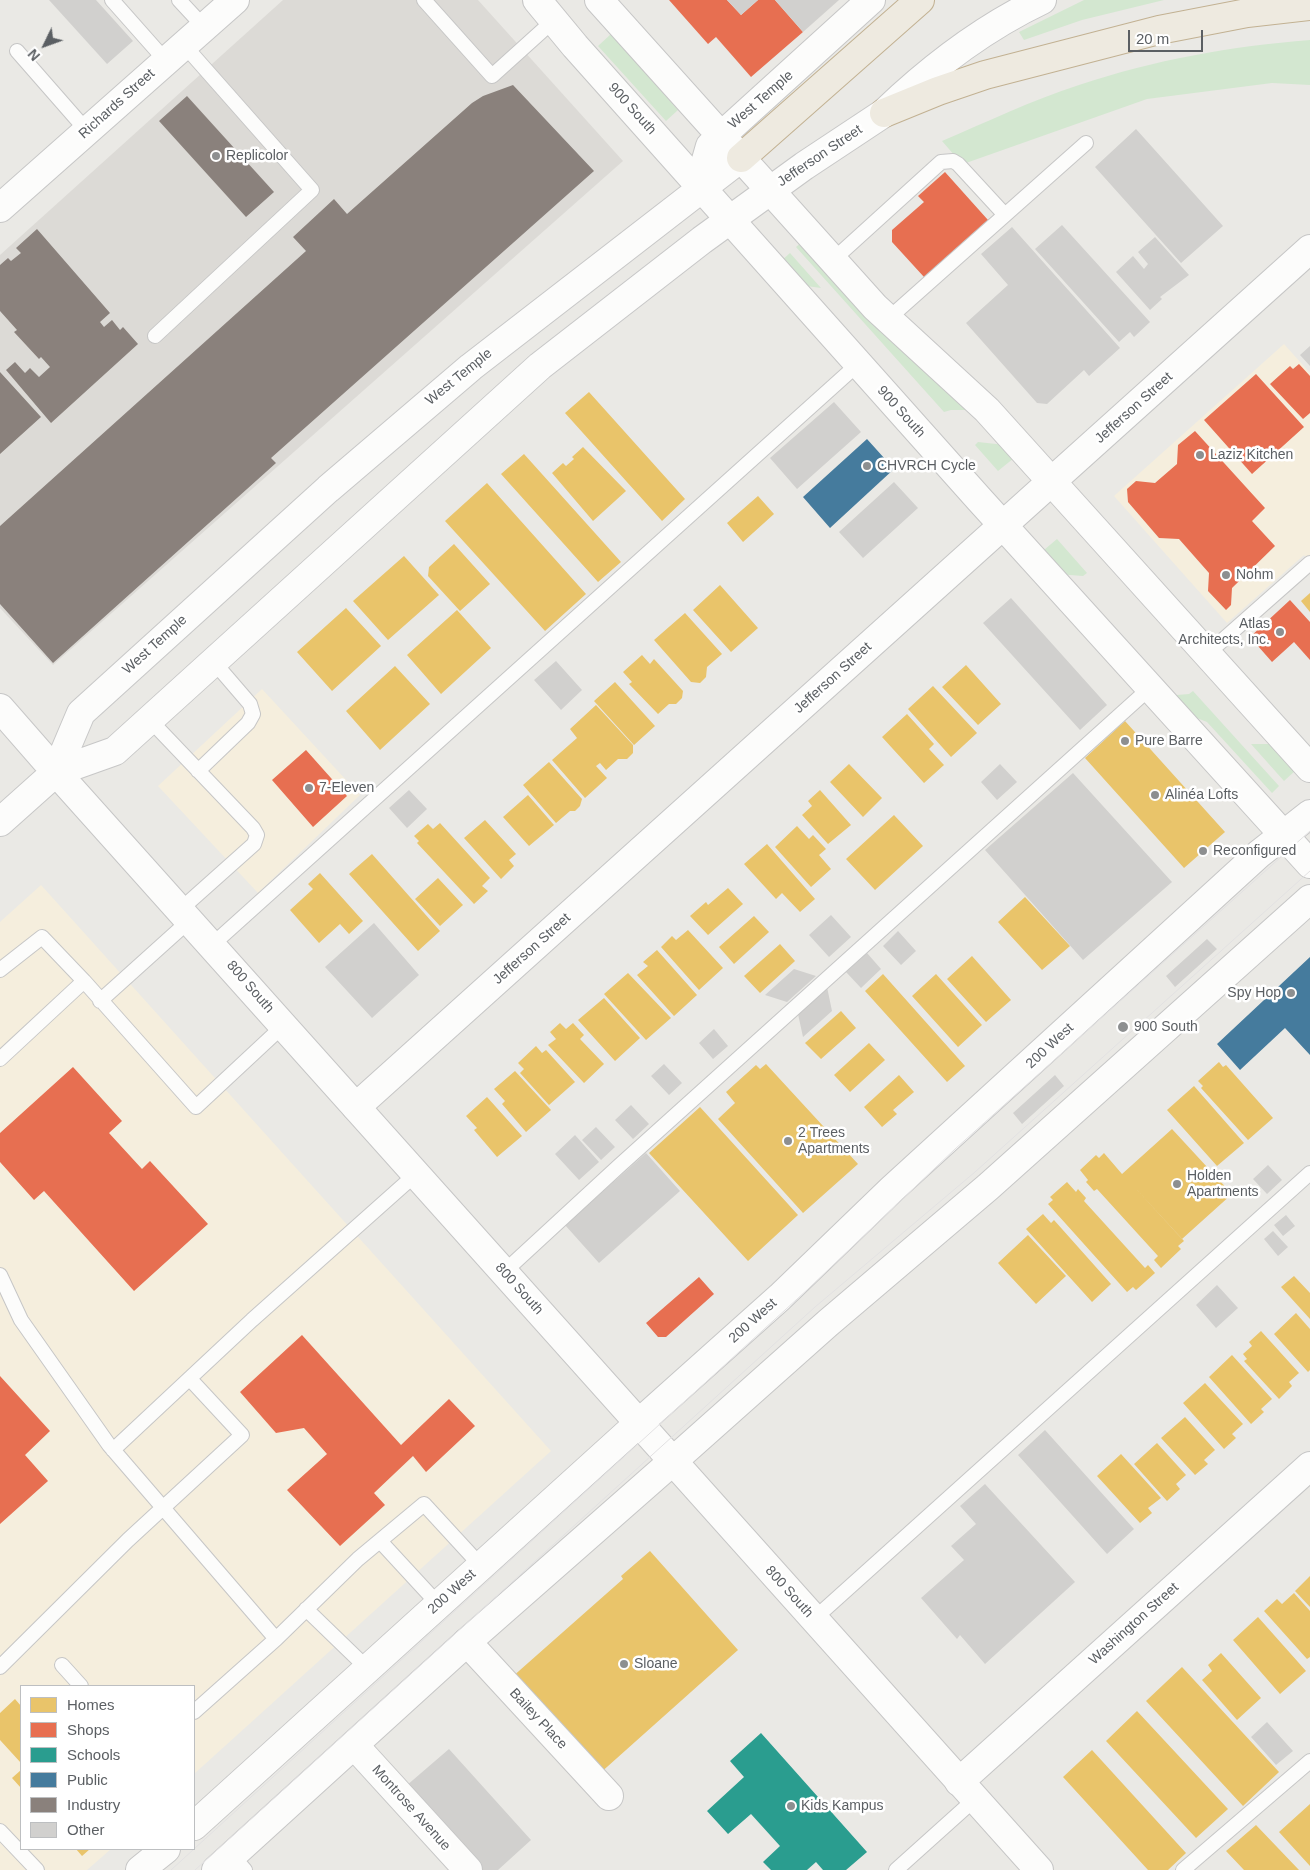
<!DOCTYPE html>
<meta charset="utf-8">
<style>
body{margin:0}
#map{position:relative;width:1310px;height:1870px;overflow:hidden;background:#eae9e5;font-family:Helvetica,sans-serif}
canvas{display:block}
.legend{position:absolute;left:20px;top:1685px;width:175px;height:165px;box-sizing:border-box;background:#fff;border:1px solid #bdbfc1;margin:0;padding:6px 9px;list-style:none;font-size:15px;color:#5b5f63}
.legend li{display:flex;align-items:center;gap:10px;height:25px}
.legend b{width:25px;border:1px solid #bdbfc1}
.north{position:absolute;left:20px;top:20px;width:50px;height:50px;-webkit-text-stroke:4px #fff;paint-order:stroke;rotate:228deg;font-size:14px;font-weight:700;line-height:20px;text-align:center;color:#5b5f63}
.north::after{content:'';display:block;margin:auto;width:18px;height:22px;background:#5b5f63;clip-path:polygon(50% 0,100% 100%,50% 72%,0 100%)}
.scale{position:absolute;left:1128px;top:30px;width:75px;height:22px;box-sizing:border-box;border:2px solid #5b5f63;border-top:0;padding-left:6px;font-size:15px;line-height:18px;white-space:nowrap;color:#5b5f63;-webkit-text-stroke:4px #fff;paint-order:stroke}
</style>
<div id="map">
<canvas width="1310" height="1870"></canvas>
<ul class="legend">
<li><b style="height:14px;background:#e9c46a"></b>Homes</li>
<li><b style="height:14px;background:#e76f51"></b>Shops</li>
<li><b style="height:14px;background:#2a9d8f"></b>Schools</li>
<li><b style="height:14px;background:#457b9d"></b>Public</li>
<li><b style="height:14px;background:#8a817c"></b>Industry</li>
<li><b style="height:14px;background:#d1d0ce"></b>Other</li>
</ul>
<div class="north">N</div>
<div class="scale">20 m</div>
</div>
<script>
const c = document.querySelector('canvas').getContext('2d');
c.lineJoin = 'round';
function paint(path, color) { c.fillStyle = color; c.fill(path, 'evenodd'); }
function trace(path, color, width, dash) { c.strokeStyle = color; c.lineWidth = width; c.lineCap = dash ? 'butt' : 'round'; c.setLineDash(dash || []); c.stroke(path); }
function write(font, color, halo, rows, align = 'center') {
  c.font = font + ' Helvetica,sans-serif'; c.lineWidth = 5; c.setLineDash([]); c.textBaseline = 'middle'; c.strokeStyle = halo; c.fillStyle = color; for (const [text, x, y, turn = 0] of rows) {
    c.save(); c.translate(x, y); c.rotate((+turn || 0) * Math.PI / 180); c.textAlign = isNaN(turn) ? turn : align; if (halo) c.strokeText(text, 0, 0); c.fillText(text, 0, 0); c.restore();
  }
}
paint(new Path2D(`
 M1284,344L1310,373V562L1304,555L1227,623L1114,496Z
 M262,689L360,795L258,893L158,786Z
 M41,885L551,1451L194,1774V1686H21V1849H111L87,1870H0V922Z`), '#f5eedd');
paint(new Path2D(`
 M283,0H478L623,161L53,665L0,608V255Z`), '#dcdad6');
paint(new Path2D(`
 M1084,0H1164L1082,20L1024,40L1019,32Z
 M611,34L678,110L666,121L598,46Z
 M1310,40V85L1272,83L1147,99L966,163L955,156L942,141C987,122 1032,100 1079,85C1154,60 1232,46 1310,40Z
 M803,241L969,410H951L944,412L796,247Z
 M790,253L821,288L792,284L781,261Z
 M978,442L1005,445L1014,458L998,471L975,445Z
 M1057,539L1087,573L1083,576L1057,574L1038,555Z
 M1193,691L1279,786L1272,793L1207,722L1179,711L1165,696L1189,694Z
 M1251,744H1275L1296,770L1284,781Z`), '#d3e7d0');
paint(new Path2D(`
 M589,392L685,499L662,521L565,413Z
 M583,447L626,491L593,521L552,473L563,463L566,466L574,459L572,457Z
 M524,454L621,562L598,582L501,474Z
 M487,483L586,594L545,631L445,521Z
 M758,496L774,514L743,542L727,523Z
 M454,544L490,584L460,611L428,576L429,567Z
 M404,556L439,595L388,640L353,601Z
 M720,585L758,628L731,652L693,610Z
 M1310,593V612L1301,601Z
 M346,608L381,646L332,691L297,652Z
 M457,610L491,648L441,694L407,655Z
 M685,613L722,654L707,667L706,677L700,683L691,682L654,640Z
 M642,655L650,664L654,659L683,691L682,698L676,704H669L658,714L629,684L632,682L623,672Z
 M966,665L1001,704L978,725L942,687Z
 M395,666L430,704L380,750L346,711Z
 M615,682L655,726L634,745L594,701Z
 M933,686L977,733L951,757L908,709Z
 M596,705L633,745V753L627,759H618L606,770L600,763L596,766L607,778L585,798L552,760L577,738L570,729Z
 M907,714L934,744L929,749L944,765L924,783L882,737Z
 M1125,721L1225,832L1184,868L1085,758Z
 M549,762L582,799L580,806L575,811H570L556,823L523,785Z
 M849,764L882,798L863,817L830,782Z
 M820,790L851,825L828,844L802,815L812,806L808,801Z
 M528,795L554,825L529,846L503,817Z
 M894,815L923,846L875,890L846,859Z
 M485,820L516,854L509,860L514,866L501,879L464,838Z
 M440,823L490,878L482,886L488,891L474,904L417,843L419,841L414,836L428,824L433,829Z
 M797,826L809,839L813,835L826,849L819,855L831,869L811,887L775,847Z
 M767,844L815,899L800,912L782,893L776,899L744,864Z
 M372,854L440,931L418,951L349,874Z
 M320,873L363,921L349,934L340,924L319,943L290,910L313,889L308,884Z
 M438,878L463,905L440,926L415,899Z
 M728,888L743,904L708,935L690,916L706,902L708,905Z
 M1025,897L1070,946L1042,970L998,922Z
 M754,916L769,932L734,964L719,947Z
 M688,930L723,968L699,990L661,947L672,936L676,940Z
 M780,944L795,961L760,993L744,976Z
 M657,950L697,995L674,1016L637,975L648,966L643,962Z
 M972,956L1011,1000L986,1022L947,979Z
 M628,973L671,1018L646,1040L604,994Z
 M883,974L965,1066L947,1082L865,991Z
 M936,974L982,1025L958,1047L912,996Z
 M604,998L640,1038L615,1061L578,1020Z
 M841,1011L856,1028L821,1059L805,1043Z
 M560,1023L566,1029L573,1023L584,1035L580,1039L604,1064L584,1083L548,1045L556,1039L550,1032Z
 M869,1043L885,1060L850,1092L834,1075Z
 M536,1046L542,1053L546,1050L575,1082L549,1105L520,1073L524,1069L518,1063Z
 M1219,1062L1223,1067L1226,1065L1273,1118L1248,1140L1201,1088L1203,1086L1198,1081Z
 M766,1064L858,1164L803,1213L718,1119L735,1103L726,1092L756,1065L760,1069Z
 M515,1071L551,1110L526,1132L502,1104L505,1101L494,1089Z
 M899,1075L914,1092L893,1110L897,1114L882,1127L864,1107Z
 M1194,1086L1244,1143L1217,1166L1167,1110Z
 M487,1097L522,1136L497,1157L474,1130L477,1128L466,1116Z
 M700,1107L798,1215L748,1261L649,1153Z
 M1172,1129L1232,1194L1182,1239L1127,1179L1184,1241L1178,1246L1181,1249L1161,1268L1154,1260L1158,1256L1097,1189L1094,1191L1086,1182L1088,1180L1080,1170L1096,1155L1099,1158L1104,1153L1122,1174Z
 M1067,1182L1076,1192L1078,1189L1086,1198L1084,1201L1145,1268L1148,1265L1155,1273L1136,1290L1133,1287L1127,1292L1048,1204L1053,1200L1050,1197Z
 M1043,1214L1051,1223L1054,1220L1111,1284L1092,1302L1026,1229Z
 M1028,1235L1066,1276L1036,1304L998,1263Z
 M1294,1276L1310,1293V1319L1281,1287Z
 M1296,1313L1310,1329V1370L1308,1372L1274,1334Z
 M1261,1331L1299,1373L1289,1382L1292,1386L1279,1399L1244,1361L1247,1359L1243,1354L1252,1346L1249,1342Z
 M1232,1355L1272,1399L1261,1409L1264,1412L1251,1424L1209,1377Z
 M1205,1383L1243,1424L1232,1434L1236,1438L1224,1449L1183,1403Z
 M1185,1417L1215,1450L1204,1460L1208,1464L1195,1475L1161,1438Z
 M1157,1443L1186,1475L1176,1484L1180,1489L1167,1501L1134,1464Z
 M1121,1454L1161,1498L1148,1508L1152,1513L1140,1523L1097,1476Z
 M650,1551L738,1650L598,1775L511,1678L623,1579L621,1576Z
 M1310,1576V1607L1295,1591Z
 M1294,1593L1310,1611V1657L1307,1659L1264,1611L1277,1599L1282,1604Z
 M1258,1617L1306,1671L1280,1694L1233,1640Z
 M1221,1653L1261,1698L1237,1720L1202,1680L1212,1671L1208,1665Z
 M1182,1667L1279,1772L1243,1806L1146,1701Z
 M15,1699L21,1706V1763L0,1740V1713Z
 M1137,1711L1228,1809L1196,1838L1106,1741Z
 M1092,1750L1186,1853L1168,1870H1148L1063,1777Z
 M21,1770V1788L12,1778Z
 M1310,1804V1866L1279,1832Z
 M1256,1825L1299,1870H1244L1226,1851Z
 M76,1849H90L82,1856Z`), '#e9c46a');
paint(new Path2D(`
 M669,0H727L741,15L758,0H775L803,32L751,77L716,37L708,44Z
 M945,172L988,220L924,277L892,242V230L924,202L918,196Z
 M1299,364L1310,376V413L1303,419L1270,384L1290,366L1293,369Z
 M1256,374L1304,427L1252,474L1204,420Z
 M1195,431L1265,508L1252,521L1275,546L1232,588L1231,605L1226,610L1208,591L1209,573L1179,539L1159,538L1128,502L1127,489L1136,481L1155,483L1177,464L1178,445Z
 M1290,600L1310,622V660L1294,642L1272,662L1250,637Z
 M306,750L347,796L313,827L272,780Z
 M73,1067L122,1121L109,1133L142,1169L150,1161L208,1224L134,1291L44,1191L34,1200L0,1162V1133Z
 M699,1277L714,1294L666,1337H658L646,1323Z
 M302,1335L401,1445L449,1399L475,1426L426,1472L413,1456L374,1493L385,1505L340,1546L287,1490L327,1454L304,1428L276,1433L240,1392Z
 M0,1376L50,1431L25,1455L48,1481L0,1524Z`), '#e76f51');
paint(new Path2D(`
 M761,1733L867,1852L846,1870H823L816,1862L807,1870H771L763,1862L780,1846L751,1814L728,1834L707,1811L744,1777L730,1761Z`), '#2a9d8f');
paint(new Path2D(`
 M867,439L894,469L830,528L803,497Z
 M1310,957V1055L1285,1028L1240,1070L1217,1044Z`), '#457b9d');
paint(new Path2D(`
 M513,85L594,171L271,458L276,463L53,663L0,604V526L306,251L293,237L334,199L347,214L472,103L483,96Z
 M187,96L274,192L246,217L159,121Z
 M37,229L110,313L100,322L104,327L112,320L120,330L123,327L138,344L51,423L6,370L15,362L25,373L30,368L39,377L50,367L41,357L39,359L14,332L17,330L0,311V265L8,258L11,261L21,253L16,248Z
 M0,372L41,417L0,454Z`), '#8a817c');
paint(new Path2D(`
 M49,0H96L133,41L107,64Z
 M727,0H758L741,15Z
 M775,0H839L803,32Z
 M1136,129L1223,226L1181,263L1095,167Z
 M1062,225L1150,322L1134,337L1130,332L1119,342L1035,249Z
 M1012,227L1120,348L1089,376L1084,370L1047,404L1037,403L966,323L1008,285L981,254Z
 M1155,237L1189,275L1160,297L1162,299L1150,310L1116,272L1133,256L1144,269L1148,264L1138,252Z
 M1310,346V366L1300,355Z
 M834,402L861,432L797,489L770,458Z
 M894,482L918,508L863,558L839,532Z
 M1011,598L1107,705L1080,730L983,623Z
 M556,661L582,690L561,710L534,680Z
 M1000,764L1017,782L997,800L981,782Z
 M1073,773L1172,882L1083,960L985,850Z
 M409,790L427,809L407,828L389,808Z
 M831,915L851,937L829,957L809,935Z
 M374,923L419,975L372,1018L325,967Z
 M898,931L916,951L901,965L883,946Z
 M1207,939L1217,949L1175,987L1166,976Z
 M867,953L881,969L861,988L846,972Z
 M794,969L816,976L787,1002L765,995Z
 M827,987L832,1011L803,1037L798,1014Z
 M714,1029L728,1046L713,1059L699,1043Z
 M664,1064L682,1083L669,1095L651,1076Z
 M1055,1075L1064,1086L1022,1124L1013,1113Z
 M631,1105L649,1124L633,1139L615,1120Z
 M596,1127L615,1147L601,1160L582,1140Z
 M575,1135L599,1162L579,1180L555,1154Z
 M646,1153L680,1191L599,1263L565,1225Z
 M1268,1165L1282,1180L1267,1194L1253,1179Z
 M1286,1215L1295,1226L1283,1236L1274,1225Z
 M1273,1231L1288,1247L1278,1256L1264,1239Z
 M1217,1285L1238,1308L1216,1328L1196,1305Z
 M1045,1430L1134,1529L1107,1554L1018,1455Z
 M985,1484L1075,1582L985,1664L960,1635L957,1639L921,1598L964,1560L951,1546L976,1524L960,1506Z
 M1267,1722L1293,1751L1276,1765L1251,1737Z
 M449,1749L531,1840L498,1870H481L406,1786Z`), '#d1d0ce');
const service = new Path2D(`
 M112,0L166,61
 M179,0L204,27
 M424,0L492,76L553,21
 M17,51L87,131
 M833,260L941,162L953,161L958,164L1005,215
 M888,319L1086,143
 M155,336L312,190L184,45
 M1207,654L1310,563
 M149,719L253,828L257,835L254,844L180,910
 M198,771L248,723L253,714L250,704L213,661
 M212,945L858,364
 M0,970L42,937L84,981
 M100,1001L190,920
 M0,1059L84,981L196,1107L283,1026
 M504,1272L619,1166L1151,687
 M0,1275L21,1320L109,1445L276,1639L358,1559L424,1504L481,1566
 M113,1450L252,1320L416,1174
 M380,1541L439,1605
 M306,1609L368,1669
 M814,1619L1310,1173
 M62,1665L81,1686
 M0,1667L128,1540L242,1435L190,1379
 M194,1712L276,1639
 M0,1831L37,1870
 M232,1855L245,1870
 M896,1870L975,1799
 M1183,1870L1310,1761`);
const minor = new Path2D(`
 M0,208L235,0
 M356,1107L1310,249
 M639,1423L780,1297L892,1189L1259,854L1310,814
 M673,1461L828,1323L988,1187L1310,899
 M467,1642L609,1796
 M354,1745L468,1870
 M959,1782L1310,1466`);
const tertiary = new Path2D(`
 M537,0L575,46L979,499L1310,864
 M599,0L875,307L987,410L1310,768
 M885,112C931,68 983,28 1042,0
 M702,188V174L710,146L871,0
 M56,772L1039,1870
 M194,1826L639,1423
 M140,1870L166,1849
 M216,1870L467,1642L673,1461`);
const secondary = new Path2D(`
 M0,708L56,772
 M56,772L81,713L328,489L471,367L741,158
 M0,822L56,772L115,751L540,366L702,240L804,166L884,113`);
const motorway = new Path2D(`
 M884,113L938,91L985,75L1159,30L1247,13L1310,6
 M741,158L920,0`);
trace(service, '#c6c6c6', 16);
trace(minor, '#c6c6c6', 30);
trace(tertiary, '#c6c6c6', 30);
trace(secondary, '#c7c7c7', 30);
trace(motorway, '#c2b192', 30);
trace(service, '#fcfcfb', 14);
trace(minor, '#fcfcfb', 28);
trace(tertiary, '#fcfcfb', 28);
trace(secondary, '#fcfcfb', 28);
trace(motorway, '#eeeae0', 28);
trace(new Path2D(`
 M171,1870L808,1289L955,1149L1310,831
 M195,1870L815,1307L975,1172L1310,871`), '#e2e1e2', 1);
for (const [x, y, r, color] of [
 [216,156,5,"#8d8f90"],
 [1200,455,5,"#8d8f90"],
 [867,466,5,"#8d8f90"],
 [1226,575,5,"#8d8f90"],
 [1280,632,5,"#8d8f90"],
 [1125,741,5,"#8d8f90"],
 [309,788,5,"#8d8f90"],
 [1155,795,5,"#8d8f90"],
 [1203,851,5,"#8d8f90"],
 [1291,993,5,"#8d8f90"],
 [1123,1027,6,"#8d8f90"],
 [788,1141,5,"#8d8f90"],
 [1177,1184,5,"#8d8f90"],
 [624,1664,5,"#8d8f90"],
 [791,1806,5,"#8d8f90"]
]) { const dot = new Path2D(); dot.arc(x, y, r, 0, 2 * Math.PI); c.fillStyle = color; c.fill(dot); trace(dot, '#fff', 2); }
write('14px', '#5b5f63', '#fff', [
 ["West Temple",761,100,-41],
 ["Richards Street",117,104,-42],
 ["900 South",632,109,48],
 ["Jefferson Street",820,156,-34],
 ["West Temple",459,377,-39],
 ["Jefferson Street",1134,408,-42],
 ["900 South",901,412,48],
 ["West Temple",155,645,-42],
 ["Jefferson Street",833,678,-42],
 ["Jefferson Street",532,949,-42],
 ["800 South",250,987,49],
 ["200 West",1050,1046,-43],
 ["800 South",519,1289,48],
 ["200 West",753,1321,-42],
 ["200 West",452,1592,-42],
 ["800 South",789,1592,48],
 ["Washington Street",1134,1624,-42],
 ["Bailey Place",538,1719,47],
 ["Montrose Avenue",411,1808,48]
]);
write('14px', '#5b5f63', '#fff', [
 ["Replicolor",226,156],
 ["Laziz Kitchen",1210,455],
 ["CHVRCH Cycle",877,466],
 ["Nohm",1236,575],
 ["Atlas",1270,624,"right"],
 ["Architects, Inc.",1270,640,"right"],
 ["Pure Barre",1135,741],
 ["7-Eleven",319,788],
 ["Alinéa Lofts",1165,795],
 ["Reconfigured",1213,851],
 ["Spy Hop",1281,993,"right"],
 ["900 South",1134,1027],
 ["2 Trees",798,1133],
 ["Apartments",798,1149],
 ["Holden",1187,1176],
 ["Apartments",1187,1192],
 ["Sloane",634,1664],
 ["Kids Kampus",801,1806]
], 'left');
</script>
